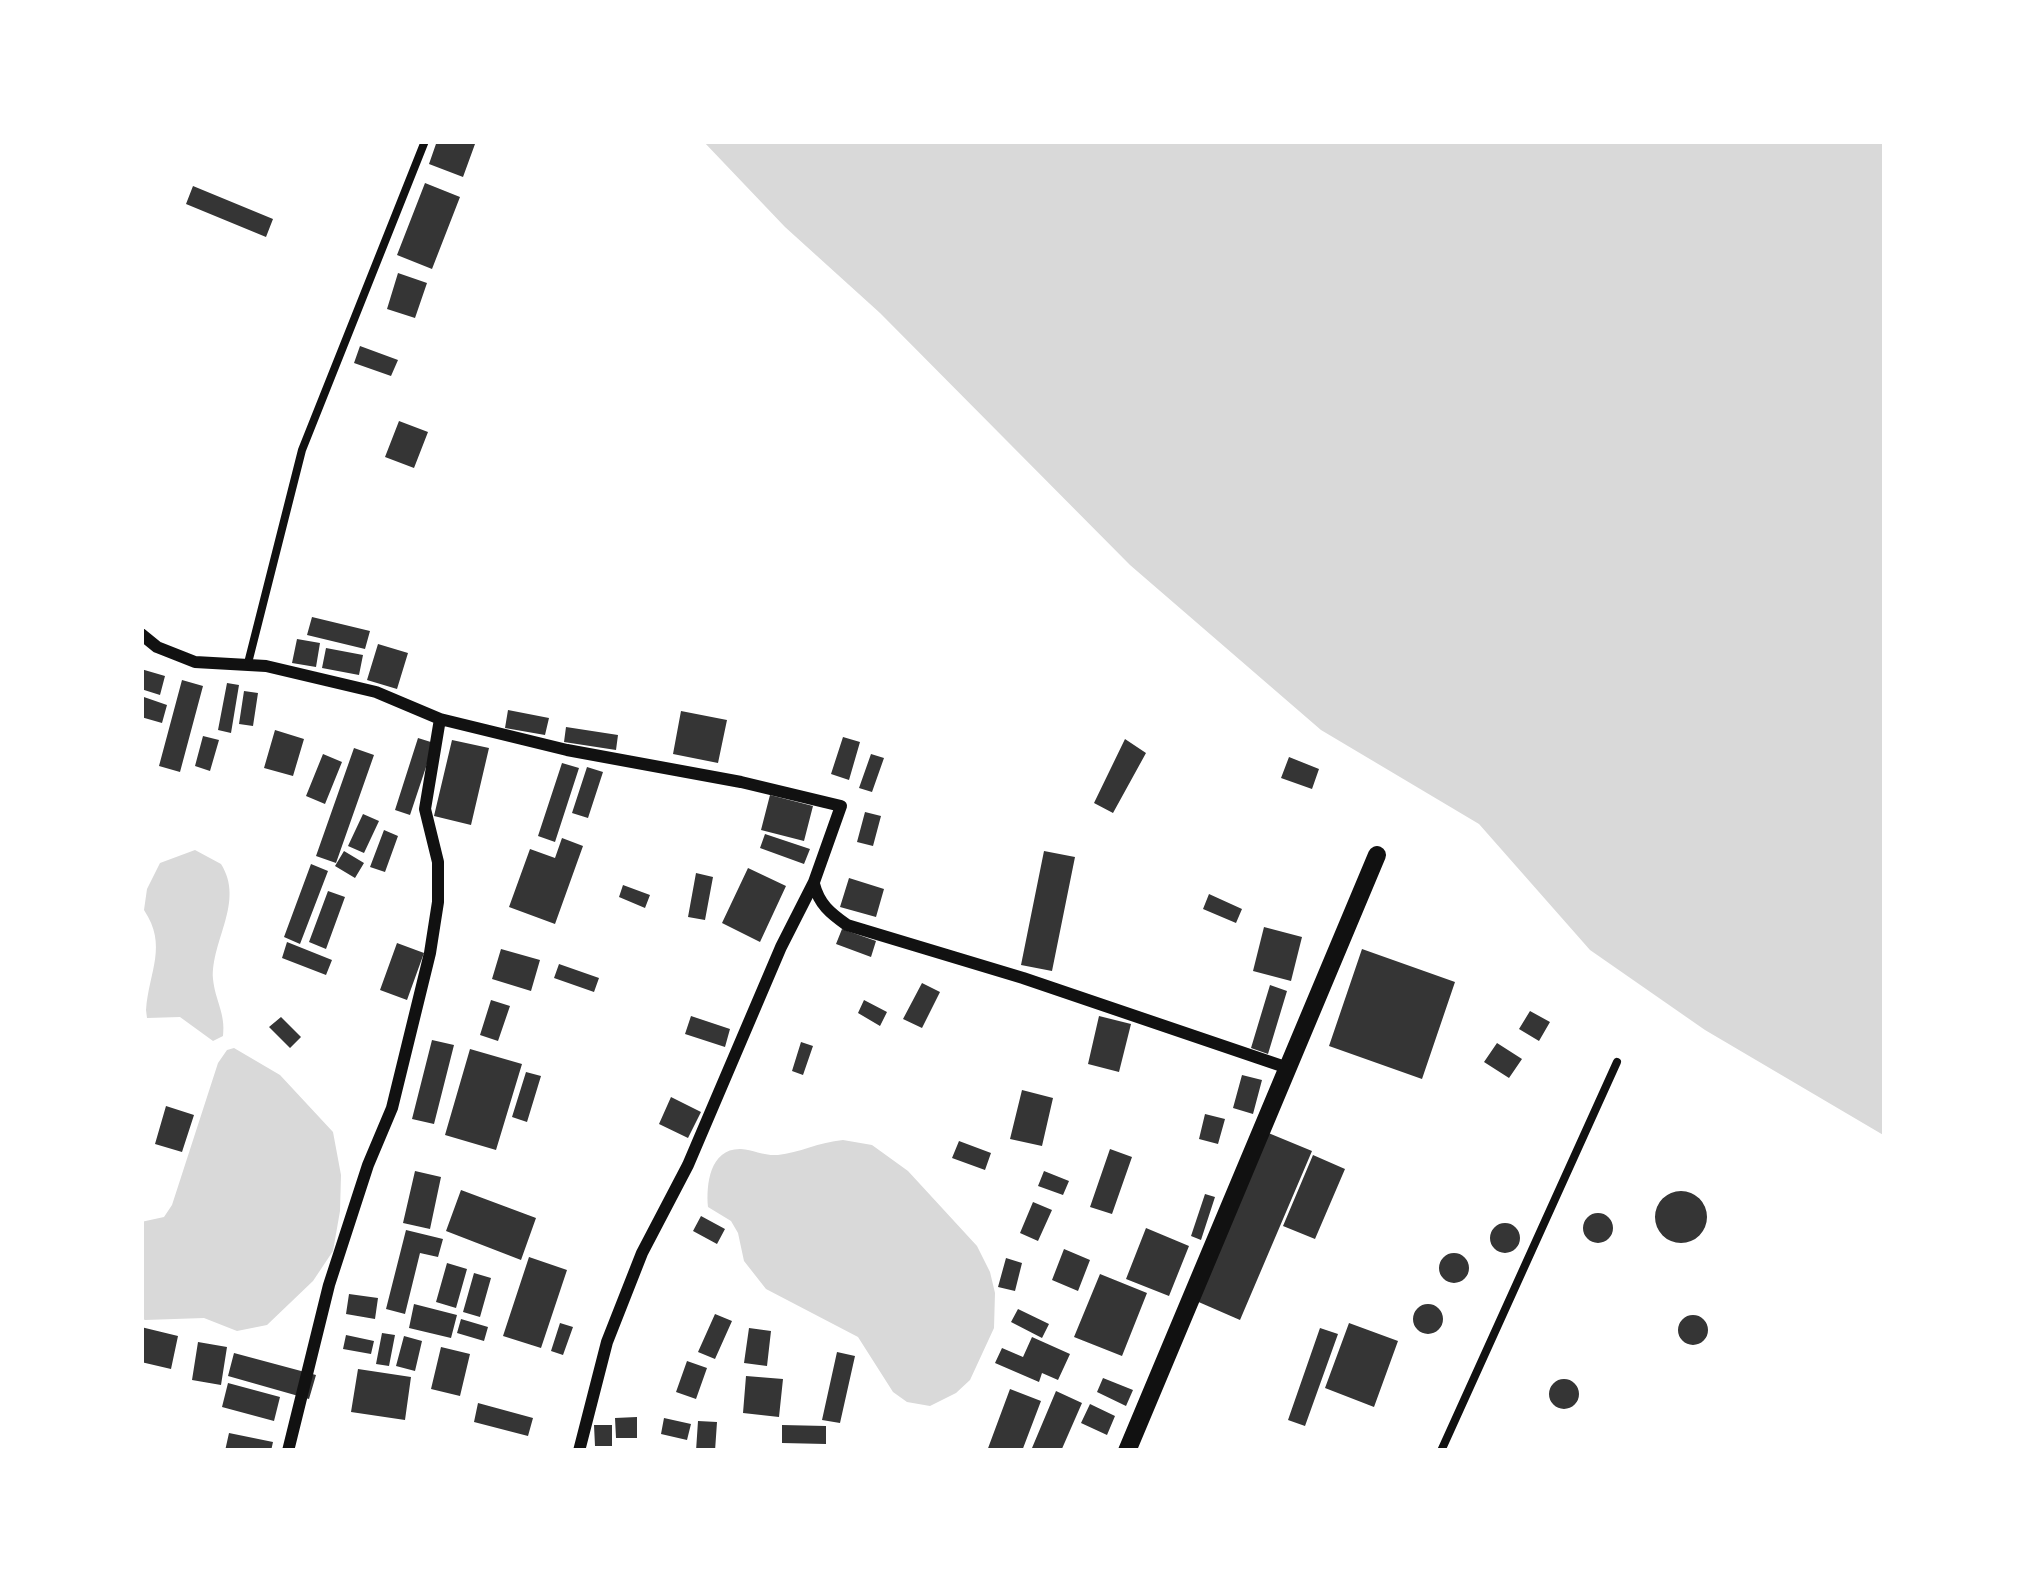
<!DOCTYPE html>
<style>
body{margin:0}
#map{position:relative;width:2026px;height:1592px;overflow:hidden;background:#fff;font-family:Lato,sans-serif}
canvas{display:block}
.frame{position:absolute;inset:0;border:144px solid #fff;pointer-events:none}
</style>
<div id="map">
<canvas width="2026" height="1592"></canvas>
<div class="frame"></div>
</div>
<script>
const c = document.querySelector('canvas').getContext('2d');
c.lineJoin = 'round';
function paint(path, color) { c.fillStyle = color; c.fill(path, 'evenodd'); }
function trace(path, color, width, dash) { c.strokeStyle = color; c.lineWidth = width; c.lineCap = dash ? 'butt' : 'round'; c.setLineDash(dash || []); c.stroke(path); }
paint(new Path2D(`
 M703,141H1885V1136L1705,1030L1590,950L1479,824L1321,730L1130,565L880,313L785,227Z
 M195,850L221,864C245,902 211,940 213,979C215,1000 226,1014 223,1036L213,1041L180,1017L147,1018L146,1010C149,971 168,946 144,910L147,889L160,863Z
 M234,1048L280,1075L333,1132L341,1175L340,1211L333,1251L313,1281L267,1325L237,1331L204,1318L145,1320L141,1318V1222L164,1217L172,1205L218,1063L227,1050Z
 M843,1140L872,1145L908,1171L977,1246L990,1272L995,1293L994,1328L970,1380L956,1393L930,1406L907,1402L893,1392L858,1337L766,1289L744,1261L738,1233L731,1221L708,1207C706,1184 710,1148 741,1149C753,1150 765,1156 778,1155C799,1153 819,1142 843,1140Z`), '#d9d9d9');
paint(new Path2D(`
 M437,141L475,144L463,177L429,164Z
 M425,183L460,197L432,269L397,255Z
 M193,186L273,219L266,237L186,204Z
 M398,273L427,283L415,318L387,309Z
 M360,346L398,360L391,376L354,363Z
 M399,421L428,432L414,468L385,457Z
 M312,617L370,631L365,649L307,635Z
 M297,639L320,643L316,667L292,663Z
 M378,644L408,653L397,689L367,680Z
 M326,648L363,655L359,675L322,668Z
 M141,669L165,676L160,695L141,689Z
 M182,680L203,686L180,772L159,766Z
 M227,683L239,685L231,733L218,730Z
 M244,691L258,693L253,726L239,724Z
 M141,696L167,705L162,723L141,717Z
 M508,710L549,718L545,735L505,728Z
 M681,711L727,720L718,763L673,754Z
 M566,727L618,735L616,750L564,742Z
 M275,730L304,739L293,776L264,768Z
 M203,736L219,740L210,771L195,766Z
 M843,737L860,742L849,780L831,774Z
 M418,738L434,743L410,815L395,810Z
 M1125,739L1146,753L1113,813L1094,803Z
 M452,740L489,748L471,825L434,816Z
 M354,748L374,755L336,863L316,856Z
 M323,754L342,762L325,804L306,796Z
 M871,754L884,758L872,792L859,788Z
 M1289,757L1319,769L1312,789L1281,778Z
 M562,763L579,768L555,842L538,836Z
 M587,767L603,772L588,818L572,813Z
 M770,795L813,806L804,841L761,830Z
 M865,812L881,816L873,846L857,842Z
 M363,814L379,821L364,853L348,846Z
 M384,830L398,836L385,872L370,867Z
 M765,834L810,849L804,864L760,848Z
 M562,838L583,846L555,924L509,907L530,849L555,858Z
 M344,851L364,863L355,878L335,866Z
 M1044,851L1075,857L1052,971L1021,965Z
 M311,864L328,871L300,944L284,937Z
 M748,868L786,886L760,942L722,923Z
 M696,873L713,877L705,920L688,917Z
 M849,878L884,889L876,917L840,907Z
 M623,885L650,895L645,908L619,897Z
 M328,891L345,897L326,949L309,942Z
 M1209,894L1242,909L1236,923L1203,909Z
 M1264,927L1302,937L1291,981L1253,971Z
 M842,929L876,941L871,957L836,944Z
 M287,942L332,960L326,975L282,958Z
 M397,943L424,953L407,1000L380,990Z
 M501,949L540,960L531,991L492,979Z
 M1362,949L1455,982L1422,1079L1329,1046Z
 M559,964L599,978L594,992L554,978Z
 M922,983L940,992L922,1028L903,1019Z
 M1270,985L1287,991L1268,1054L1251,1048Z
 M491,1000L510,1006L498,1041L480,1035Z
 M864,1000L887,1012L880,1026L858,1013Z
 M1530,1011L1550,1022L1539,1041L1519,1029Z
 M691,1016L730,1029L725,1047L685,1034Z
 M1099,1016L1131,1024L1119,1072L1088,1064Z
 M281,1017L301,1037L290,1048L269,1027Z
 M432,1040L454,1045L434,1124L412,1119Z
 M801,1042L813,1046L803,1075L792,1071Z
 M1497,1043L1522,1059L1509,1078L1484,1062Z
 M470,1049L522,1064L496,1150L445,1135Z
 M526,1072L541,1076L527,1122L512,1117Z
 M1242,1075L1262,1080L1253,1114L1233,1108Z
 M1022,1090L1053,1098L1042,1146L1010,1139Z
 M671,1097L701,1112L688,1138L659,1124Z
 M166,1106L194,1115L182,1152L155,1144Z
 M1205,1114L1225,1119L1218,1144L1199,1139Z
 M1266,1132L1312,1151L1240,1320L1194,1300Z
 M959,1141L991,1153L985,1170L952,1158Z
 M1110,1149L1132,1157L1112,1214L1090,1207Z
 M1313,1155L1345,1169L1315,1239L1283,1226Z
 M415,1171L441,1177L430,1229L403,1223Z
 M1044,1171L1069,1181L1063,1195L1038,1186Z
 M461,1190L536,1218L521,1260L446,1231Z
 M1655 1217a26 26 0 1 1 52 0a26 26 0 1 1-52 0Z
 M1205,1194L1215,1197L1201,1240L1191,1236Z
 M1033,1202L1052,1210L1038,1241L1020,1233Z
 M1583 1228a15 15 0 1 1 30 0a15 15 0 1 1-30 0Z
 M701,1216L725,1229L717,1244L693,1231Z
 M1490 1238a15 15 0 1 1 30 0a15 15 0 1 1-30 0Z
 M1146,1228L1189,1246L1169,1296L1126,1279Z
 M406,1230L443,1239L438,1257L420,1253L405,1314L386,1309Z
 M1064,1249L1090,1260L1078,1291L1052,1280Z
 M1439 1268a15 15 0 1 1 30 0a15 15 0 1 1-30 0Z
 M529,1257L567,1270L541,1348L503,1336Z
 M1006,1258L1022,1263L1015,1291L998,1287Z
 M447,1263L467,1269L456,1308L436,1302Z
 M474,1273L491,1278L480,1317L463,1312Z
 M1100,1274L1147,1293L1122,1356L1074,1337Z
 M349,1294L378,1298L375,1319L346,1314Z
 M1413 1319a15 15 0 1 1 30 0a15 15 0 1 1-30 0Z
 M414,1304L457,1315L451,1338L409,1328Z
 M1018,1309L1049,1324L1042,1338L1011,1322Z
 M715,1314L732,1321L715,1359L698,1352Z
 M1678 1330a15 15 0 1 1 30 0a15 15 0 1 1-30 0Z
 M461,1319L488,1327L484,1341L457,1333Z
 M560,1323L573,1327L563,1355L551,1351Z
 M1349,1323L1398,1341L1374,1407L1325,1388Z
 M141,1327L178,1336L171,1369L141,1362Z
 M749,1328L771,1331L767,1366L744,1363Z
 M1320,1328L1338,1334L1305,1426L1288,1420Z
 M382,1333L395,1335L389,1366L376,1364Z
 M346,1335L374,1341L371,1354L343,1349Z
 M404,1336L422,1341L415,1371L396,1366Z
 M1032,1337L1070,1354L1058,1380L1042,1373L1039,1382L995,1363L1002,1348L1023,1357Z
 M198,1342L227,1347L221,1385L192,1380Z
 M441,1347L470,1354L460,1396L431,1389Z
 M837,1352L855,1356L840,1423L822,1420Z
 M234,1353L316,1375L309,1399L228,1376Z
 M687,1361L707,1368L696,1399L676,1392Z
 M358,1369L411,1377L405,1420L351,1412Z
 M746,1376L783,1379L779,1417L743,1413Z
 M1103,1378L1133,1390L1126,1406L1097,1392Z
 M1549 1394a15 15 0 1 1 30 0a15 15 0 1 1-30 0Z
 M228,1383L280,1397L274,1421L222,1407Z
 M1010,1389L1041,1401L1022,1451H987Z
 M1056,1391L1082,1403L1061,1451H1040L1032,1448Z
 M478,1403L533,1418L528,1436L474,1422Z
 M1090,1404L1115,1416L1107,1435L1081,1423Z
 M637,1417V1438H616L615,1418Z
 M664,1418L691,1424L687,1440L661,1434Z
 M698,1421L717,1422L715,1451H696Z
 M594,1425H612V1446H595Z
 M782,1425L826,1426V1444L782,1443Z
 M229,1433L273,1442L271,1451H225Z`), '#353535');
trace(new Path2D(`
 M248,663L302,450L425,141
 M1441,1451L1617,1062`), '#111', 8);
trace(new Path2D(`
 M141,634L157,647L195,662L266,666L376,692L440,719L567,750L741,782L841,806L814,882L781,947L688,1165L642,1253L607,1342L579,1451
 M814,884C819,904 830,913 847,925L1023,978L1288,1068
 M288,1451L329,1285L368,1165L392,1108L430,953L438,902V862L425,809L440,719`), '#111', 12);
trace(new Path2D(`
 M1127,1451L1377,855`), '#111', 18);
</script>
